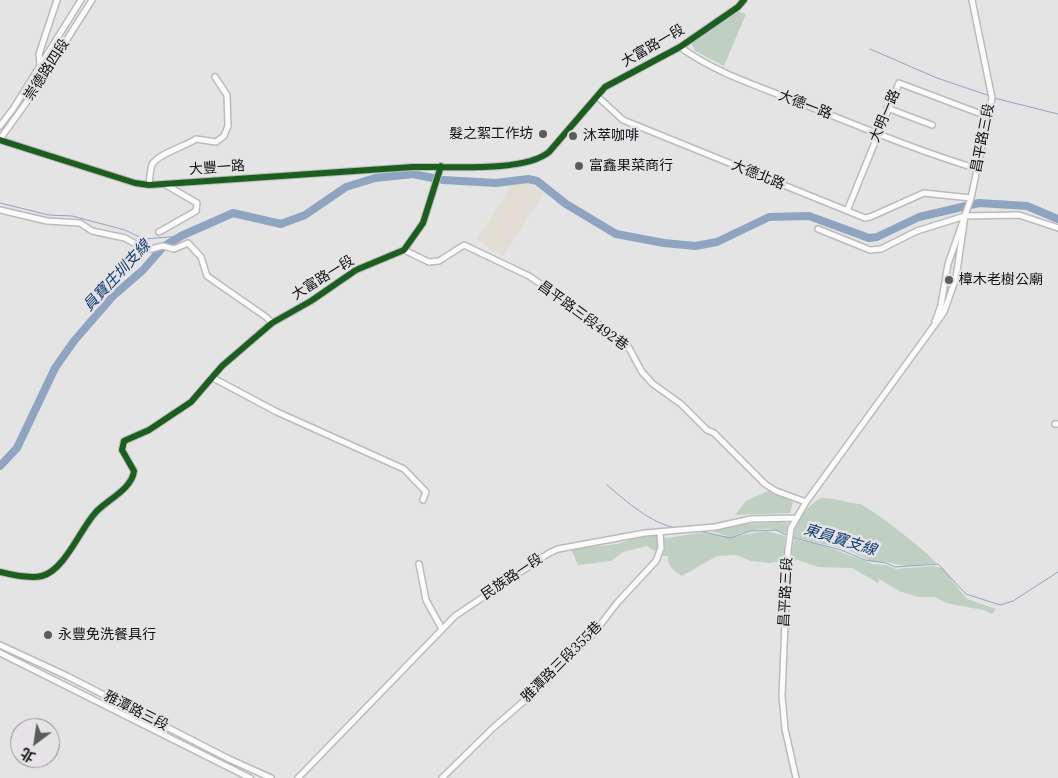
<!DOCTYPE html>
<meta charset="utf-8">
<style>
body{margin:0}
#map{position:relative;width:1058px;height:778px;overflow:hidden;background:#e5e4e5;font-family:Lora,"Noto Sans TC",serif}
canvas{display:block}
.north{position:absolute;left:10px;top:718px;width:50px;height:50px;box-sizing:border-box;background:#e5e3e6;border:1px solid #918f91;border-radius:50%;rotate:211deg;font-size:14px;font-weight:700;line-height:20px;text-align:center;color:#121112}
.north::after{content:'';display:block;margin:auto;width:18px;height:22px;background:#5c5b5c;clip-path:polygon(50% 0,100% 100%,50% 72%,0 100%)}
</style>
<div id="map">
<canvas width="1058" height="778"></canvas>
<div class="north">北</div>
</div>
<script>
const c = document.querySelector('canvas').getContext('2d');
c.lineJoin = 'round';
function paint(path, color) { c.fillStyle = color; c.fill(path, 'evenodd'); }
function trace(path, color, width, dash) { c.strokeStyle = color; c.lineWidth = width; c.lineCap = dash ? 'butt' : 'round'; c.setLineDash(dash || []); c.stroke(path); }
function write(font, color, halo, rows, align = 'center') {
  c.font = font + ' Lora,"Noto Sans TC",serif'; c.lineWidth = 5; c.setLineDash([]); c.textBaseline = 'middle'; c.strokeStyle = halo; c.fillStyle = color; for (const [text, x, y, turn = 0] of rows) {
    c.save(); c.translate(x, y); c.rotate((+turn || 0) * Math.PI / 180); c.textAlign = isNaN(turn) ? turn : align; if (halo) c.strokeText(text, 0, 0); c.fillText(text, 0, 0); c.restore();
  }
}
paint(new Path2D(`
 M522,183L533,185L544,193L503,256L477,240L511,185Z`), '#e3ded3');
paint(new Path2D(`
 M736,11L746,14L724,66L695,51L691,42Z
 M770,490L793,502L790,513L735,515L746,501Z
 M822,498C836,498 847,503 860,504C867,505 932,555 936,563L906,566L886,562H873L848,550L794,537C795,522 808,504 822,498Z
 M780,522L788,523L786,534C770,524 749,530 732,537L766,531L785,536L784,561L770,563L751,561L736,555L717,556L682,576C674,571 667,566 668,556H663L646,546L623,552L611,561L578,565L571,549L618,544L638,537L655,535L667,538L699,533L730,537L711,531L744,524Z
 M794,539L822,545L873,564L886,565L896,569L934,566L942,568L967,599L996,609L992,614L983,610L946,603L935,597H918L899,591L879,579L878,583L852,568L818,567L798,560L790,561Z`), '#bfcfc2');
trace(new Path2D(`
 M870,49L937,78L990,96
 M994,98L1058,114
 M0,203L49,215L72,216L125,230L144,239L181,236
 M607,485C626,501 651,524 677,528
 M698,531L731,538L750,531L776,530L788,536
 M791,537L841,550L865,560L886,563L895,567L938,564L966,594L1000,605L1013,601L1058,572`), '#8ea4c1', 1);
trace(new Path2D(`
 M443,180L496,183L528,179L537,181L566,204L616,234L664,243L695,246L717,242L769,217L809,216L869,238L877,237L919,217L979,203L1027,206L1058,219
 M0,466L17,448L55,368L74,341L113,296L143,270L163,247L181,236L233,213L281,224L305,215L346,187L375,178L413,174L433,178`), '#8ea4c1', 8);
const minor = new Path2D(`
 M680,47C717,74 761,87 803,104C861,127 918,151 978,169
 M48,69L40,64L39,54L57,0
 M598,97L623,120L865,218L870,217L924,193L971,198
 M887,108L932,125
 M0,126L13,109L81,0
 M0,139L31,96L92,0
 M0,140L135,183L149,185L413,167C446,166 524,173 549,152L605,87L680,47L738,7L744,0
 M149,185C150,178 150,170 152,165C155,155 186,146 196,139L216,142L224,136L228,126L227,95L215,77
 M0,210L47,221L80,223L92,231L125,238L143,248L151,249L163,246L174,249L188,243L201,257L207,276L266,317L272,323
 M847,211L899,83L989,117
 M818,229L870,250L881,249L917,231L965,216L1019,215L1058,228
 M159,232L196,211L197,203L166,185
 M404,250L429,262L439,261L464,245L529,276L596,322L629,348L642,372L653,384L681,404L707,430L714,433L765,484L776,491L806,502
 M935,322L941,305L948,264L971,198L992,98L972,0
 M213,378L277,412L404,469L426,492L423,500
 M1055,424H1058
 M419,564L426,600L442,629
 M0,572C12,575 30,579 42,576C65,570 80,529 96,512C107,500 132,489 134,471L122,450L124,441L149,430L191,402L222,366L272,323L311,301L356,270L404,250L423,223L441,166
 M0,645L67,676L229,759L271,778
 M0,653L250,778
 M298,778L455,616L549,553L558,549L645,533L715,527L751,519L796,518
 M442,778L493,728L547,681L594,633L617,603L656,561L661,548L660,533
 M796,778L785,729L782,696L788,550L791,528L806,502L944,312L956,278L965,216`);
trace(minor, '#bcbbbc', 8);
trace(minor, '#fbfbfb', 5);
trace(new Path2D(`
 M0,140L135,183L149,185L413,167C446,166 524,173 549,152L605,87L680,47L738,7L744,0
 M0,572C12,575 30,579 42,576C65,570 80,529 96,512C107,500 132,489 134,471L122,450L124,441L149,430L191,402L222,366L272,323L311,301L356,270L404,250L423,223L441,166`), '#1b5e20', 6);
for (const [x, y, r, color] of [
 [543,134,5,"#5c5b5c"],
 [573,136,5,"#5c5b5c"],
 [579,166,5,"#5c5b5c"],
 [949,280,5,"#5c5b5c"],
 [48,635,5,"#5c5b5c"]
]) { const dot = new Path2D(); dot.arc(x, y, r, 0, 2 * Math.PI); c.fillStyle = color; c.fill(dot); trace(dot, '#e5e3e6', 2); }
write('14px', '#121112', '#e5e3e6', [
 ["大富路一段",653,46,-30],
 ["崇德路四段",47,70,-57],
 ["大德一路",805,105,21],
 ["大明一路",885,116,-67],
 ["昌平路三段",983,138,-79],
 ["大豐一路",217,168,-4],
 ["大德北路",758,175,22],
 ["大富路一段",323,278,-32],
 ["昌平路三段492巷",583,316,36],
 ["民族路一段",512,577,-34],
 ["昌平路三段",786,592,-87],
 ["雅潭路三段355巷",562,662,-45],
 ["雅潭路三段",136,711,27]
]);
write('14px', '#121112', '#e5e3e6', [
 ["髮之絮工作坊",533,134,"right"],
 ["沐萃咖啡",583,136],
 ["富鑫果菜商行",589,166],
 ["樟木老樹公廟",959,280],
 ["永豐免洗餐具行",58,635]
], 'left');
write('italic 15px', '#0e3c71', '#e5e3e6', [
 ["員寶庄圳支線",117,276,-47],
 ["東員寶支線",840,540,17]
]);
</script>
